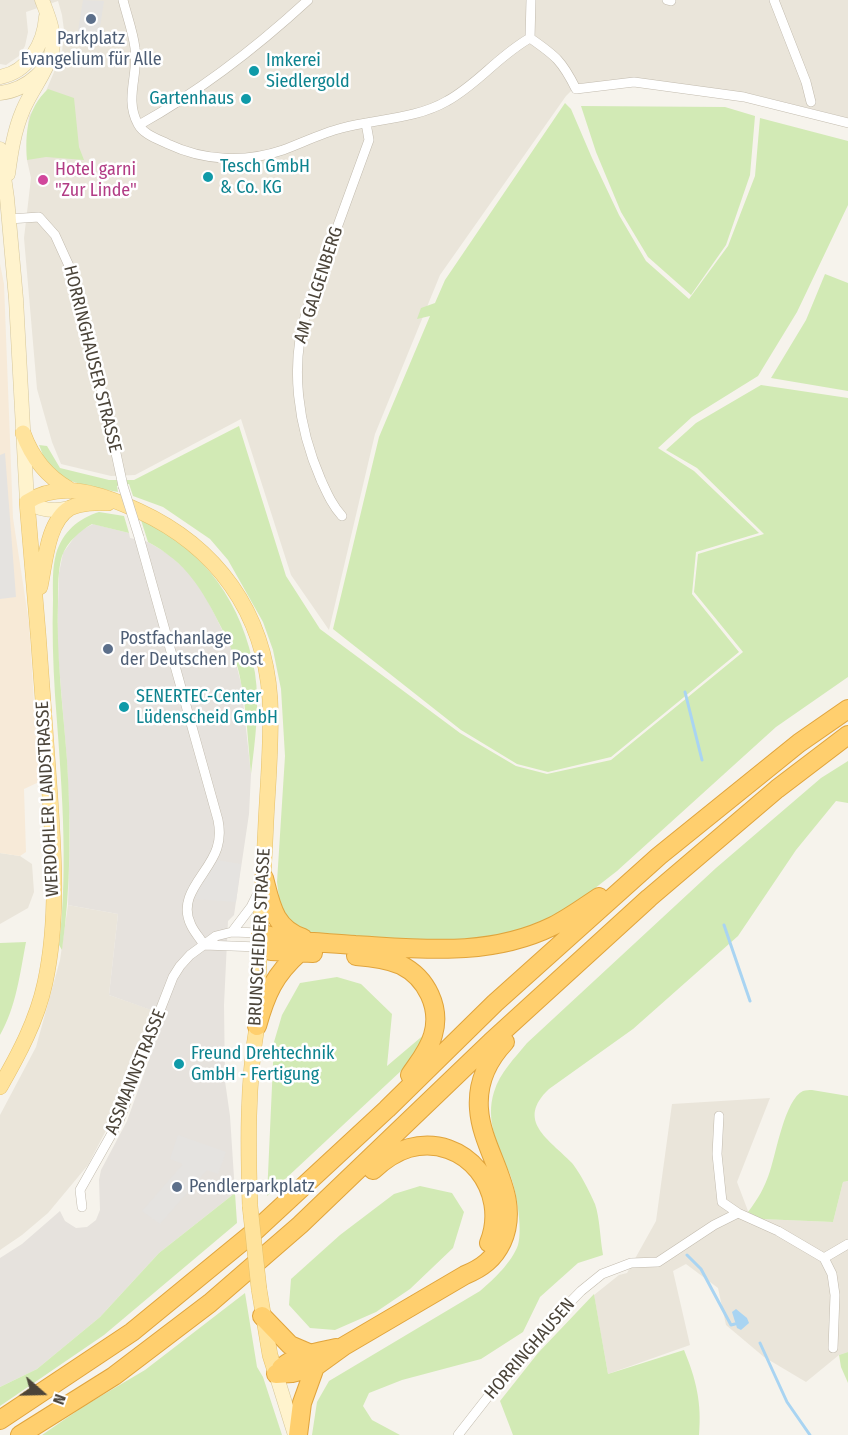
<!DOCTYPE html>
<meta charset="utf-8">
<style>
body{margin:0}
#map{position:relative;width:848px;height:1435px;overflow:hidden;background:#f6f3ec;font-family:"Fira Sans Condensed",sans-serif}
canvas{display:block}
.north{position:absolute;left:12px;top:1363px;width:60px;height:60px;-webkit-text-stroke:4px #fff;paint-order:stroke;rotate:110deg;font-size:16px;font-weight:700;line-height:24px;text-align:center;color:#4b4439}
.north::after{content:'';display:block;margin:auto;width:21px;height:27px;background:#4b4439;clip-path:polygon(50% 0,100% 100%,50% 72%,0 100%)}
</style>
<div id="map">
<canvas width="848" height="1435"></canvas>
<div class="north">N</div>
</div>
<script>
const c = document.querySelector('canvas').getContext('2d');
c.lineJoin = 'round';
function paint(path, color) { c.fillStyle = color; c.fill(path, 'evenodd'); }
function trace(path, color, width, dash) { c.strokeStyle = color; c.lineWidth = width; c.lineCap = dash ? 'butt' : 'round'; c.setLineDash(dash || []); c.stroke(path); }
function write(font, color, halo, rows, align = 'center') {
  c.font = font + ' "Fira Sans Condensed",sans-serif'; c.lineWidth = 5; c.setLineDash([]); c.textBaseline = 'middle'; c.strokeStyle = halo; c.fillStyle = color; for (const [text, x, y, turn = 0] of rows) {
    c.save(); c.translate(x, y); c.rotate((+turn || 0) * Math.PI / 180); c.textAlign = isNaN(turn) ? turn : align; if (halo) c.strokeText(text, 0, 0); c.fillText(text, 0, 0); c.restore();
  }
}
paint(new Path2D(`
 M0,0H848V118L752,94L634,79L578,84L566,96L440,275L375,434L329,630L291,575L241,419L135,475L111,476L61,464L52,442L37,389L24,238L31,178L27,160L28,124L29,116L46,91L62,53L64,30L62,15L58,1L26,12L28,32L25,46L19,56L6,65L0,64Z
 M0,853L20,856L32,864L34,892L28,908L0,924Z
 M68,905L118,914L109,995L152,1010L112,1119L88,1165L48,1213L22,1235L0,1250V1115L36,1047L60,960Z
 M770,1098L737,1182L748,1211L761,1219L833,1222L843,1182L848,1181V1352L839,1355L806,1382L764,1357L726,1325L718,1288L686,1264L673,1271L690,1345L608,1374L594,1295L619,1275L627,1273L656,1221L672,1104Z`), '#eae5da');
paint(new Path2D(`
 M0,264L4,284L13,518L29,623L39,782L24,789L26,852L20,856L0,853Z`), '#f7ead8');
paint(new Path2D(`
 M93,524L129,533L130,538L148,542L170,555L188,572L204,593L233,652L241,683L251,774L249,814L234,915L228,921L224,1005L225,1081L230,1116L235,1193L159,1253L100,1317L37,1369L0,1387V1258L22,1244L60,1211L65,1221L76,1228L87,1227L96,1220L100,1210L99,1180L101,1170L127,1121L165,1015L109,995L118,914L68,905L70,833L67,762L57,641L59,573L63,553L78,532Z`), '#e6e2dd');
paint(new Path2D(`
 M48,89L74,98L79,147L84,160L46,157L27,160C25,134 27,108 48,89Z
 M565,103L571,109L592,158L619,215L646,261L689,299L728,246L755,176L760,118L848,141V205L797,312L758,376L692,417L658,448L694,471L759,533L696,552L692,594L739,652L611,757L548,772L517,764L461,730L333,629L379,437L430,316L417,319L421,308L435,303L445,280Z
 M581,106L725,107L755,116L750,175L726,245L691,295L648,257L621,212L596,152Z
 M825,274L848,283V391L771,378L806,320Z
 M761,385L848,398V677L776,727L617,871L576,903L541,922L510,935L475,943L306,934L288,921L280,906L277,882L285,756L281,689L273,650L263,622L228,560L210,539L163,507L133,496L129,484L117,486L118,492C98,488 62,483 48,467C44,462 42,451 39,445L47,446L60,468L109,480H134L239,426L286,576L320,629L460,733L516,766L547,774L611,760L743,652L694,592L698,554L764,534L697,468L666,450L696,423Z
 M99,512L124,516L129,533L92,524C80,531 67,542 62,556C58,570 58,586 58,601C56,654 63,707 67,760C71,824 71,887 62,950L59,945C69,863 61,777 55,695C53,663 52,631 53,599C53,584 52,569 56,554C63,531 78,519 99,512Z
 M141,520C205,549 243,604 255,673C260,706 255,741 251,774C248,744 247,713 241,683C238,663 230,645 221,627C202,589 187,563 148,542Z
 M848,761V803L836,801L796,850L738,936L633,1029L549,1089C515,1121 549,1139 572,1163C579,1171 591,1194 595,1204C600,1219 600,1239 603,1255L578,1263L540,1297L523,1332L481,1359L402,1380L369,1393L363,1406L372,1420L400,1435H312L317,1402L329,1381L480,1291C494,1279 512,1262 518,1245C523,1229 516,1187 509,1172C498,1147 485,1120 494,1092C500,1072 515,1058 527,1043L716,868L821,778Z
 M26,942C20,974 16,1007 0,1035V943Z
 M337,977L361,984L392,1014L387,1066L426,1033L416,1053L402,1070L267,1196L274,1042L282,1015L300,983Z
 M812,1090L848,1096V1181L843,1182L833,1222L761,1219L748,1212C758,1199 765,1187 770,1171C776,1154 785,1099 803,1091C806,1090 809,1090 812,1090Z
 M420,1186L452,1193L464,1212L453,1248L410,1289L376,1312L335,1330L310,1328L289,1305L291,1279L340,1235L394,1194Z
 M235,1193L237,1223L104,1335L0,1406V1387L37,1369L100,1317L159,1253Z
 M245,1293L257,1367L263,1377L282,1435H42L84,1406L145,1370Z
 M594,1294L608,1374L684,1350C696,1379 702,1403 699,1435H513L500,1401L538,1353Z
 M848,1352V1383L841,1367L839,1355Z`), '#d2eab5');
paint(new Path2D(`
 M83,0L104,1L98,40L77,37Z
 M5,453L16,597L0,599V455Z
 M217,860L241,864L236,902L195,899L199,889Z
 M178,1135L226,1152L218,1174L207,1170L160,1224L142,1211L183,1164L170,1159Z`), '#e5e3e0');
paint(new Path2D(`
 M736,1309L747,1318L749,1323L741,1330L737,1328L732,1312Z`), '#a9d4f2');
trace(new Path2D(`
 M685,692L702,760
 M724,925L750,1001
 M687,1255L701,1269L731,1325L735,1324
 M760,1343L787,1402L810,1435`), '#a9d4f2', 3);
const street = new Path2D(`
 M123,0C127,16 133,32 135,48C139,74 124,99 138,124C144,135 158,139 168,144C204,161 245,163 283,150C302,143 322,133 342,128C376,119 416,119 447,101C478,84 498,56 530,38
 M667,0L671,1
 M774,0L806,82L811,102
 M530,38C556,56 562,61 576,89L634,82L744,97L848,123
 M530,38L531,0
 M139,125C200,91 257,47 308,0
 M9,219L39,217L55,235L75,279L111,430L123,486
 M342,516C332,505 327,493 321,480C298,427 289,365 307,310L369,140L366,123
 M139,537L218,820C220,830 220,839 217,848C209,874 176,895 191,925C194,932 200,938 204,945
 M232,932L251,907L259,891
 M204,945L259,947
 M719,1116L717,1154L722,1202L738,1213
 M82,1207L80,1190L119,1121L159,1013L173,977L180,966L190,955L216,936L232,932L260,933
 M824,1258L848,1244
 M458,1435L530,1343L581,1291L602,1274L631,1263L658,1262L714,1225L738,1213L778,1231L824,1258L832,1274L835,1295L833,1348`);
const secondary = new Path2D(`
 M0,77C28,72 44,44 46,17
 M0,93C26,90 53,69 53,41C53,27 47,13 42,0
 M0,149L7,198L16,299L27,502C40,510 54,512 69,508
 M8,174C11,152 14,131 23,110C31,90 46,74 52,52
 M276,1374L295,1435`);
const primary = new Path2D(`
 M23,433C32,458 46,476 69,489
 M40,587C45,565 47,521 70,508C81,503 97,502 108,503
 M0,1087C19,1054 37,1020 45,983C60,914 53,840 48,769C42,680 35,591 27,502C62,479 104,495 139,511C217,547 264,612 270,699C272,739 268,781 266,821C263,890 258,958 257,1026C247,1085 248,1147 250,1206
 M259,1289L270,1355L276,1374`);
const highway = new Path2D(`
 M264,878C271,905 274,928 303,938
 M260,933C290,943 324,942 355,945C423,949 490,957 553,926C569,918 584,907 599,897
 M259,947L271,951L313,953
 M356,956C371,957 387,959 401,965C427,978 441,1008 433,1035C429,1050 418,1063 410,1075
 M257,1026C266,994 274,975 300,952
 M373,1170C384,1160 395,1152 409,1148C466,1133 510,1191 489,1243
 M262,1316L290,1345L311,1354
 M281,1368C295,1355 318,1352 336,1348
 M276,1374L292,1373L315,1367L344,1346L465,1275C482,1268 494,1259 502,1242C523,1195 482,1154 479,1109C477,1083 488,1060 505,1042
 M0,1420L132,1332L254,1232L387,1109L495,1003L659,856L799,743L848,709
 M20,1435L114,1376L210,1303L300,1225L491,1042L649,898L777,789L848,735
 M298,1435L302,1403L315,1367`);
trace(street, '#c2bbae', 10);
trace(secondary, '#d6c79b', 15);
trace(primary, '#e6c16a', 16);
trace(highway, '#e0a43c', 20);
trace(street, '#fff', 9);
trace(secondary, '#fff3cd', 14);
trace(primary, '#ffe39c', 15);
trace(highway, '#ffcf6e', 18);
const streetBridge = new Path2D(`
 M123,486L139,537`);
const primaryBridge = new Path2D(`
 M250,1206L259,1289`);
trace(streetBridge, '#c2bbae', 10, []);
trace(primaryBridge, '#e6c16a', 16, []);
trace(streetBridge, '#fff', 9);
trace(primaryBridge, '#ffe39c', 15);
for (const [x, y, r, color] of [
 [91,19,6,"#5c6f8a"],
 [254,71,6,"#0f9aa8"],
 [246,99,6,"#0f9aa8"],
 [208,177,6,"#0f9aa8"],
 [43,180,6,"#d1479c"],
 [108,649,6,"#5c6f8a"],
 [124,707,6,"#0f9aa8"],
 [179,1064,6,"#0f9aa8"],
 [177,1187,6,"#5c6f8a"]
]) { const dot = new Path2D(); dot.arc(x, y, r, 0, 2 * Math.PI); c.fillStyle = color; c.fill(dot); trace(dot, '#fff', 2); }
write('18px', '#4e5e75', '#fff', [
 ["Parkplatz",91,39,"center"],
 ["Evangelium für Alle",91,60,"center"],
 ["Postfachanlage",120,639],
 ["der Deutschen Post",120,660],
 ["Pendlerparkplatz",189,1187]
], 'left');
write('18px', '#0d838f', '#fff', [
 ["Imkerei",266,61],
 ["Siedlergold",266,82],
 ["Gartenhaus",234,99,"right"],
 ["Tesch GmbH",220,167],
 ["& Co. KG",220,188],
 ["SENERTEC-Center",136,697],
 ["Lüdenscheid GmbH",136,718],
 ["Freund Drehtechnik",191,1054],
 ["GmbH - Fertigung",191,1075]
], 'left');
write('18px', '#b23c85', '#fff', [
 ["Hotel garni",55,170],
 ["\"Zur Linde\"",55,191]
], 'left');
write('18px', '#4b4439', '#fff', [
 ["AM GALGENBERG",319,285,-72],
 ["HORRINGHAUSER STRASSE",92,359,76],
 ["WERDOHLER LANDSTRASSE",48,799,-93],
 ["BRUNSCHEIDER STRASSE",260,937,-87],
 ["ASSMANNSTRASSE",136,1072,-68],
 ["HORRINGHAUSEN",530,1349,-49]
]);
</script>
